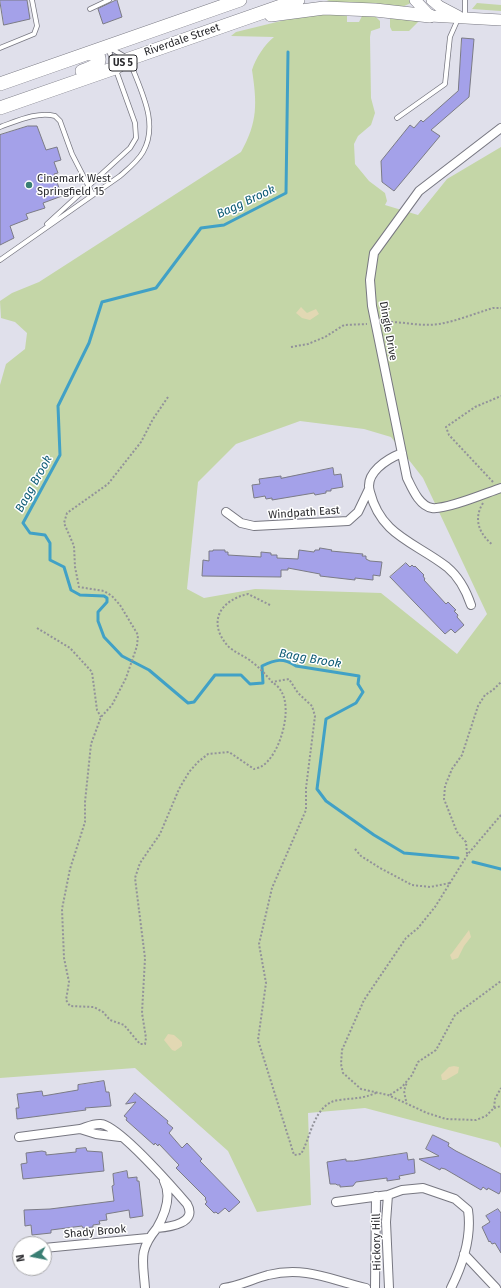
<!DOCTYPE html>
<style>
body{margin:0}
#map{position:relative;width:501px;height:1288px;overflow:hidden;background:#e0e0eb;font-family:"Fira Sans",sans-serif}
canvas{display:block}
.north{position:absolute;left:12px;top:1236px;width:40px;height:40px;box-sizing:border-box;background:#fff;border:1px solid #a9a9ab;border-radius:50%;rotate:260deg;font-size:11px;font-weight:700;line-height:16px;text-align:center;color:#28282c}
.north::after{content:'';display:block;margin:auto;width:14px;height:18px;background:#397e73;clip-path:polygon(50% 0,100% 100%,50% 72%,0 100%)}
</style>
<div id="map">
<canvas width="501" height="1288"></canvas>
<div class="north">N</div>
</div>
<script>
const c = document.querySelector('canvas').getContext('2d');
c.lineJoin = 'round';
function paint(path, color) { c.fillStyle = color; c.fill(path, 'evenodd'); }
function trace(path, color, width, dash) { c.strokeStyle = color; c.lineWidth = width; c.lineCap = dash ? 'butt' : 'round'; c.setLineDash(dash || []); c.stroke(path); }
function write(font, color, halo, rows, align = 'center') {
  c.font = font + ' "Fira Sans",sans-serif'; c.lineWidth = 3; c.setLineDash([]); c.textBaseline = 'middle'; c.strokeStyle = halo; c.fillStyle = color; for (const [text, x, y, turn = 0] of rows) {
    c.save(); c.translate(x, y); c.rotate((+turn || 0) * Math.PI / 180); c.textAlign = isNaN(turn) ? turn : align; if (halo) c.strokeText(text, 0, 0); c.fillText(text, 0, 0); c.restore();
  }
}
paint(new Path2D(`
 M329,0H410L411,3L402,7L322,3Z
 M477,3L501,5V11L472,9Z
 M335,13L347,14V22H359L362,16H375L380,21V28L371,31L370,37L371,98L375,113L371,125L358,136L354,144L355,164L369,181L385,193L387,201L385,205L418,215L447,179L501,147V1148L498,1143L365,1108L308,1113L311,1205L257,1212L228,1151L135,1068L0,1078V385L6,364L25,349L27,333L15,322L1,318L0,301L12,293L39,282L241,152C258,122 257,103 252,70C255,59 265,44 274,37L231,36L236,32L289,19ZM300,421L364,429L391,437L423,478L487,614L457,654L381,593L255,589L204,598L187,589L198,482L236,444Z
 M390,17L419,21L409,31H392L390,27Z`), '#c4d6a7');
paint(new Path2D(`
 M301,307L307,313L316,309L319,314L310,320L302,318L296,313Z
 M469,930L471,937L464,946L458,958L452,960L450,955L452,953Z
 M168,1034L174,1035L182,1042V1046L175,1051L172,1050L164,1040Z
 M454,1066L459,1067L458,1073L446,1080H442L441,1075L449,1067Z`), '#e2d8b3');
trace(new Path2D(`
 M288,52L286,193L224,225L201,228L156,288L102,302L89,343L58,406L60,455L23,523L30,533L45,535L50,543V560L64,567L71,590L80,595L104,596L107,598V602L98,612V621L104,637L122,656L149,670L188,703L194,702L215,675H241L250,684L263,683L262,666C276,659 283,658 296,666L359,676L358,684L363,692L356,703L326,719L317,789L326,801L374,835L404,853L458,858
 M473,862L501,869`), '#41a1c6', 3);
const building = new Path2D(`
 M0,0H27L30,19L4,25Z
 M117,0L122,17L103,24L98,9Z
 M462,38L474,39L469,97L431,130L440,136L394,191L382,182L381,161L410,125L414,128L421,120L423,122L458,91Z
 M28,126H37L46,150L57,147L61,160L54,162L58,173L54,174L62,196L43,203L45,208L26,214L28,219L10,226L14,238L0,245V135Z
 M333,468L334,475L341,474L343,487L331,489V491H326V493L315,495L314,493L272,500V498L266,499L265,496L254,498L252,485L260,484L259,479L281,476V478Z
 M320,548L332,550L331,551L363,554L362,556H366V559L370,561L382,562L380,576L373,575V580L355,578V580L320,576V574L288,568V570H281V577L202,576L203,560L209,561V551H213V550H225V552H228V555L261,557V552L271,553V555H277V558L298,559L299,550L314,552L315,550H319Z
 M406,563L410,567L412,565L414,567L415,566L424,575L423,576L425,579L424,580L446,604L448,602L456,610L454,611L458,615L457,617L464,625L455,633L451,629L445,634L390,577Z
 M104,1081L106,1092H109L111,1106L85,1108L86,1110L17,1119L16,1108H19L17,1094L42,1091L43,1096L78,1090V1085Z
 M135,1093L168,1121L167,1123L173,1128L169,1133L182,1148L187,1143L202,1159L200,1161L240,1202L229,1212L225,1208L218,1214L216,1212L214,1213L205,1204L207,1202L205,1199L206,1198L176,1168L179,1165L159,1144L158,1146L155,1143L154,1145L126,1120L127,1118L124,1116L136,1102L126,1104Z
 M433,1135L449,1143L448,1146L456,1151L501,1174V1190L499,1194L488,1188L487,1190L483,1187L481,1190L445,1169L441,1168L440,1170L419,1159L439,1156L426,1149Z
 M86,1148L87,1151L102,1152L104,1171L23,1179L21,1164L27,1163L26,1153L42,1151L46,1152V1155L76,1152V1149Z
 M407,1153L408,1160L414,1159L415,1173L399,1176L400,1179L387,1181V1178L356,1182L353,1186L340,1187V1185H337L336,1184H330L327,1162L346,1159V1161H353Z
 M127,1171L128,1178L137,1177V1181H139L143,1216L130,1218L129,1210L106,1214L107,1220L99,1221L100,1224L93,1225V1227L83,1228L82,1226L51,1230V1233L32,1235L31,1225L25,1226L24,1210L50,1209L114,1201L112,1186L114,1185L113,1174Z
 M498,1209L501,1213V1253L495,1243L492,1244L490,1241L489,1242L482,1227L490,1222L486,1216Z`);
paint(building, '#a4a1e9');
trace(building, '#7b7b85', 1);
const service = new Path2D(`
 M90,9L109,0
 M465,17V0
 M0,48L34,34L37,26L32,0
 M397,118L445,84L450,37L458,19
 M0,127C17,121 38,111 55,116L60,121L72,154L93,195
 M47,224L130,148L136,138L135,123L108,48
 M0,260L120,176C128,169 138,161 143,152C160,122 139,88 129,59L110,48`);
const minor = new Path2D(`
 M501,128L419,191L374,253L370,280L372,306L407,478C412,488 419,506 432,508C446,510 486,493 501,488
 M402,453C387,459 364,473 370,492C381,536 415,542 447,567C459,577 466,590 471,605
 M226,512L241,523L254,526L348,521L358,512L369,489
 M19,1137L80,1129
 M120,1137L96,1134L80,1129C87,1127 94,1123 101,1124C119,1126 174,1189 187,1204C198,1223 170,1227 157,1228C138,1251 143,1260 145,1288
 M388,1195L386,1222L389,1288
 M336,1202L388,1195L402,1190L423,1188L455,1199L468,1210C472,1237 463,1264 451,1288
 M157,1228C165,1214 172,1196 164,1181
 M44,1248L148,1238
 M464,1254L496,1288
 M224,1288C239,1286 253,1279 268,1275C306,1266 331,1280 366,1288
 M375,1288L376,1196`);
const secondary = new Path2D(`
 M415,0L430,16L501,20
 M432,0L439,6L458,16`);
const primary = new Path2D(`
 M271,15L324,8L375,10L430,16
 M82,71C90,68 106,64 96,53L88,54
 M0,84L240,0
 M0,108L115,68L129,59L298,0`);
trace(service, '#777781', 5.5);
trace(minor, '#777781', 10);
trace(secondary, '#777781', 12);
trace(primary, '#777781', 14);
trace(new Path2D(`
 M383,322C402,321 420,327 439,324C457,321 476,313 493,308H501
 M291,347L308,344L325,337L344,325L367,324
 M168,397L153,419L141,442L108,484L67,513L64,523L74,546L75,567L79,587L104,591L112,596L120,605L138,635L137,646L126,678L112,705L101,717L91,744L85,802V822L70,869L62,909L64,958L69,982L66,1000L70,1006L94,1007L103,1012L110,1020L124,1025L140,1044H145L146,1038L142,1013L145,958L135,878L140,863L160,834L179,789L189,772L198,762L208,754L229,752L254,769C256,768 260,768 262,766C280,755 293,709 281,691C279,687 275,684 272,682
 M493,482L449,435L446,427L475,407L501,396
 M483,503C473,519 479,534 493,545
 M270,605L248,594C221,600 207,621 227,645C233,652 245,656 252,662C260,668 266,675 272,682L289,679L298,693L312,706L315,716L306,788V810L272,888L259,944L266,983L258,1040L294,1155L301,1154C311,1137 314,1103 339,1100C353,1098 362,1099 376,1093
 M37,628L70,648L92,672L97,710L101,717
 M501,815L468,854L435,907L418,928L406,938L364,1000L342,1050L341,1064L343,1073L361,1089L388,1095L427,1113L446,1119L476,1120L486,1116L494,1108L495,1099L501,1088
 M355,849L361,856L380,868L412,885L430,887L450,883
 M467,854L466,842L457,832L444,799L445,786L452,769L462,755L478,706L485,695L493,690L501,682
 M390,1095L402,1087L412,1075L418,1062L436,1050L455,1015L501,981
 M406,1101L404,1091L407,1082
 M494,1108L501,1106`), '#92929a', 2, [2, 2]);
trace(service, '#fff', 4);
trace(minor, '#fff', 8);
trace(secondary, '#fff', 11);
trace(primary, '#fff', 13);
for (const [x, y, r, color] of [
 [29,185,4,"#397e73"]
]) { const dot = new Path2D(); dot.arc(x, y, r, 0, 2 * Math.PI); c.fillStyle = color; c.fill(dot); trace(dot, '#fff', 1.5); }
for (const [x, y, w] of [
 [123,63,28]
]) { const box = new Path2D(); box.roundRect(x - w / 2, y - 8, w, 16, 3); c.fillStyle = '#fff'; c.fill(box); trace(box, '#28282c', 1); }
write('bold 10px', '#28282c', null, [
 ["US 5",123,63]
]);
write('11px', '#28282c', '#fff', [
 ["Riverdale Street",182,40,-19],
 ["Dingle Drive",388,331,80],
 ["Windpath East",304,513,-4],
 ["Shady Brook",95,1232,-5],
 ["Hickory Hill",377,1242,-91]
]);
write('11px', '#28282c', '#fff', [
 ["Cinemark West",37,179],
 ["Springfield 15",37,192]
], 'left');
write('italic 12px', '#0c5a74', '#fff', [
 ["Bagg Brook",246,202,-25],
 ["Bagg Brook",34,484,-61],
 ["Bagg Brook",310,659,10]
]);
</script>
